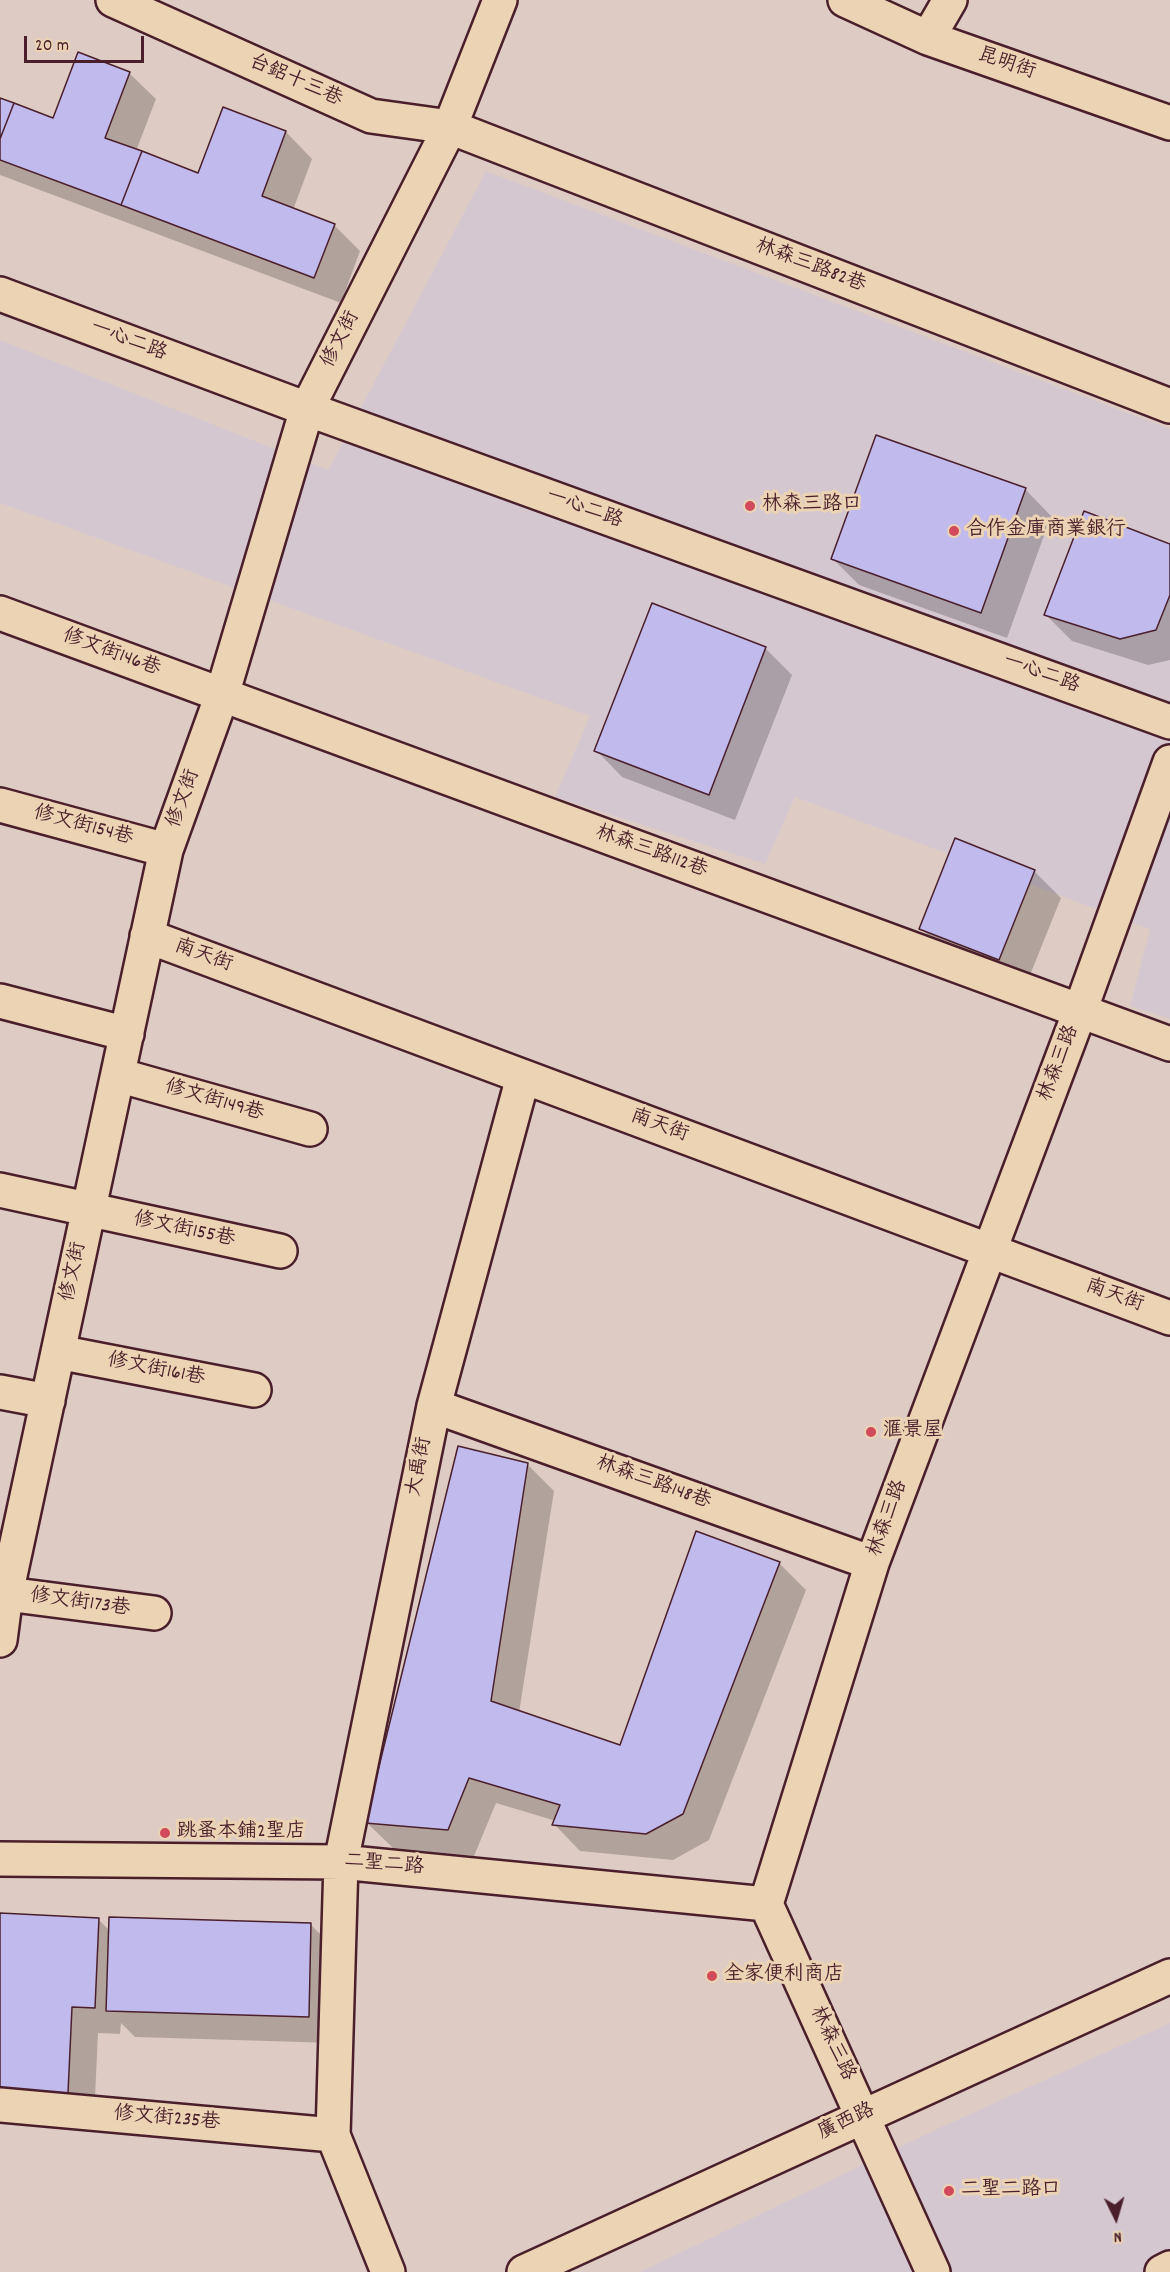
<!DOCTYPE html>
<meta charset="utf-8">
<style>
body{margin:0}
#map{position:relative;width:1170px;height:2272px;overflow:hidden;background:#deccc4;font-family:Dekko,sans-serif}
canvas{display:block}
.north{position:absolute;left:1086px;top:2188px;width:60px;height:60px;-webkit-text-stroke:4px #ebd3b3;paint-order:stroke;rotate:175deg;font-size:16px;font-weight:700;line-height:24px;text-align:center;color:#4a1f2b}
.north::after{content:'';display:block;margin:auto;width:21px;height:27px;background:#4a1f2b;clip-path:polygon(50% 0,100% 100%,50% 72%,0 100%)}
.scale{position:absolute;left:24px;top:36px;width:120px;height:27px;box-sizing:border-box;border:3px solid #4a1f2b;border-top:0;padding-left:8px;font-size:18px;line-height:21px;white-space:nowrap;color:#4a1f2b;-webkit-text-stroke:4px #ebd3b3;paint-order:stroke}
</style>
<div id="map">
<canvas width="1170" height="2272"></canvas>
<div class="north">N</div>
<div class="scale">20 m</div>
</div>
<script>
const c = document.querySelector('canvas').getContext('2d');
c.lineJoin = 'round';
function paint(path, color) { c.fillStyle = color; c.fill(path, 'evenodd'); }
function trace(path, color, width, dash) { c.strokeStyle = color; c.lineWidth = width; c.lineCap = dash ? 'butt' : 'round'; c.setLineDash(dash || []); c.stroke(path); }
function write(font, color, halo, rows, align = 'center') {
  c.font = font + ' Dekko,"LXGW WenKai TC",sans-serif'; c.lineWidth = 6; c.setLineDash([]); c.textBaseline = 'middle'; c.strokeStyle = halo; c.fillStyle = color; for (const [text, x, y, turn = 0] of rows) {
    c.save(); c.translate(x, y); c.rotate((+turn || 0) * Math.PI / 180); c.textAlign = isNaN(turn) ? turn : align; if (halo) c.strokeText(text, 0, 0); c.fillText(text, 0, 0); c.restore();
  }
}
paint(new Path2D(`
 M486,171L1170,429V1019L1130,1006L1150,929L795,797L765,864L555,797L590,716L0,503V340L328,470Z
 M1170,2023V2272H640L935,2130Z`), '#d5c7d0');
paint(new Path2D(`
 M129,73L156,99L136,151L199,175L224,109L286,132L312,159L293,210L334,225L360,251L341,303L0,175V100L54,119Z
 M1025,489L1051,516L1007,638L859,585L833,559Z
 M1170,545V660L1148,665L1072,641L1046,615Z
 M765,648L792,675L735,820L622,777L596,750Z
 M1034,871L1061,898L1026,985L947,955L921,928Z
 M527,1464L554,1491L519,1713L621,1747L779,1563L806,1590L709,1840L673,1860L580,1851L554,1824L556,1821L496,1803L474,1856L393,1848L366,1822Z
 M98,1919L110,1931L311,1925L337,1951L334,2043L135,2037L121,2023L120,2034L98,2033L94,2119L0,2097V1930Z`), '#0003');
const building = new Path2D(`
 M78,52L130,72L105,138L142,151L121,205L0,160V139L14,103L53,118Z
 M0,98L14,103L0,139Z
 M223,107L286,131L262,196L335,224L314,278L121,205L142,151L198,173Z
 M876,435L1026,488L981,613L831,559Z
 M1084,511L1170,544V595L1156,630L1120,639L1044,615Z
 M652,603L766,647L709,795L594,751Z
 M955,838L1035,870L999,960L919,929Z
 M458,1446L528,1463L491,1701L620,1745L696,1531L780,1562L683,1814L646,1834L552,1825L560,1805L469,1778L448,1830L365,1823Z
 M0,1913L99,1918L95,2008L72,2007L68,2093L0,2090Z
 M109,1917L311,1923L309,2017L106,2011Z`);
paint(building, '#c1baec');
trace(building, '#4a1f2b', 1.5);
const minor = new Path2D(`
 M113,0L371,116L450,127L1170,406
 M845,0L928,38L1170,123
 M928,38L950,0
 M0,294L307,409L1170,722
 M0,613L1170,1044
 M0,805L166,850
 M147,936L1170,1318
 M0,1001L127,1034
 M118,1075L310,1129
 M0,1190L280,1251
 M58,1352L254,1390
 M0,1392L48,1401
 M434,1406L872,1563
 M0,1593L154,1613
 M0,1640L6,1594L166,850L222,695L307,409L450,127L500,0
 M0,1859L341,1862L766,1904
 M0,2105L333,2135
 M388,2272L333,2135L341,1862L434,1406L523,1077
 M524,2272L1170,1976
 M933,2272L766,1904L872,1563L1080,1011L1170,762
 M1162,2272L1170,2268`);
trace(minor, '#4a1f2b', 38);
trace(minor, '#ebd3b3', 33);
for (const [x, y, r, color] of [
 [750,506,6,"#d1495b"],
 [954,531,6,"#d1495b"],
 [871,1432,6,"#d1495b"],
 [165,1833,6,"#d1495b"],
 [712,1976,6,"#d1495b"],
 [949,2191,6,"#d1495b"]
]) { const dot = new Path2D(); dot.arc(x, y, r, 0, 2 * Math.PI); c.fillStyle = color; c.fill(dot); trace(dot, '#ebd3b3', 2); }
write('20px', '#4a1f2b', '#ebd3b3', [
 ["昆明街",1006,65,19],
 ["台鋁十三巷",295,82,24],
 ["林森三路82巷",810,267,21],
 ["修文街",342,340,-63],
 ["一心二路",128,342,21],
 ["一心二路",584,510,20],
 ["修文街146巷",111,654,20],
 ["一心二路",1041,675,20],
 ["修文街",185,799,-70],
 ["修文街154巷",83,827,15],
 ["林森三路112巷",651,853,20],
 ["南天街",203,957,20],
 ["林森三路",1060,1064,-69],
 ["修文街149巷",214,1102,16],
 ["南天街",659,1127,20],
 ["修文街155巷",184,1231,12],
 ["修文街",75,1272,-78],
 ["南天街",1114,1297,20],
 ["修文街161巷",156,1371,11],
 ["大禹街",421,1467,-79],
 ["林森三路148巷",653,1484,20],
 ["林森三路",889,1519,-70],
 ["修文街173巷",80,1604,8],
 ["二聖二路",384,1866,5],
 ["林森三路",831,2044,65],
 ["修文街235巷",167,2120,5],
 ["廣西路",847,2123,-25]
]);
write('20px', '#4a1f2b', '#ebd3b3', [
 ["林森三路口",762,506],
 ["合作金庫商業銀行",966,531],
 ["滙景屋",883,1432],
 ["跳蚤本鋪2聖店",177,1833],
 ["全家便利商店",724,1976],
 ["二聖二路口",961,2191]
], 'left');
</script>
